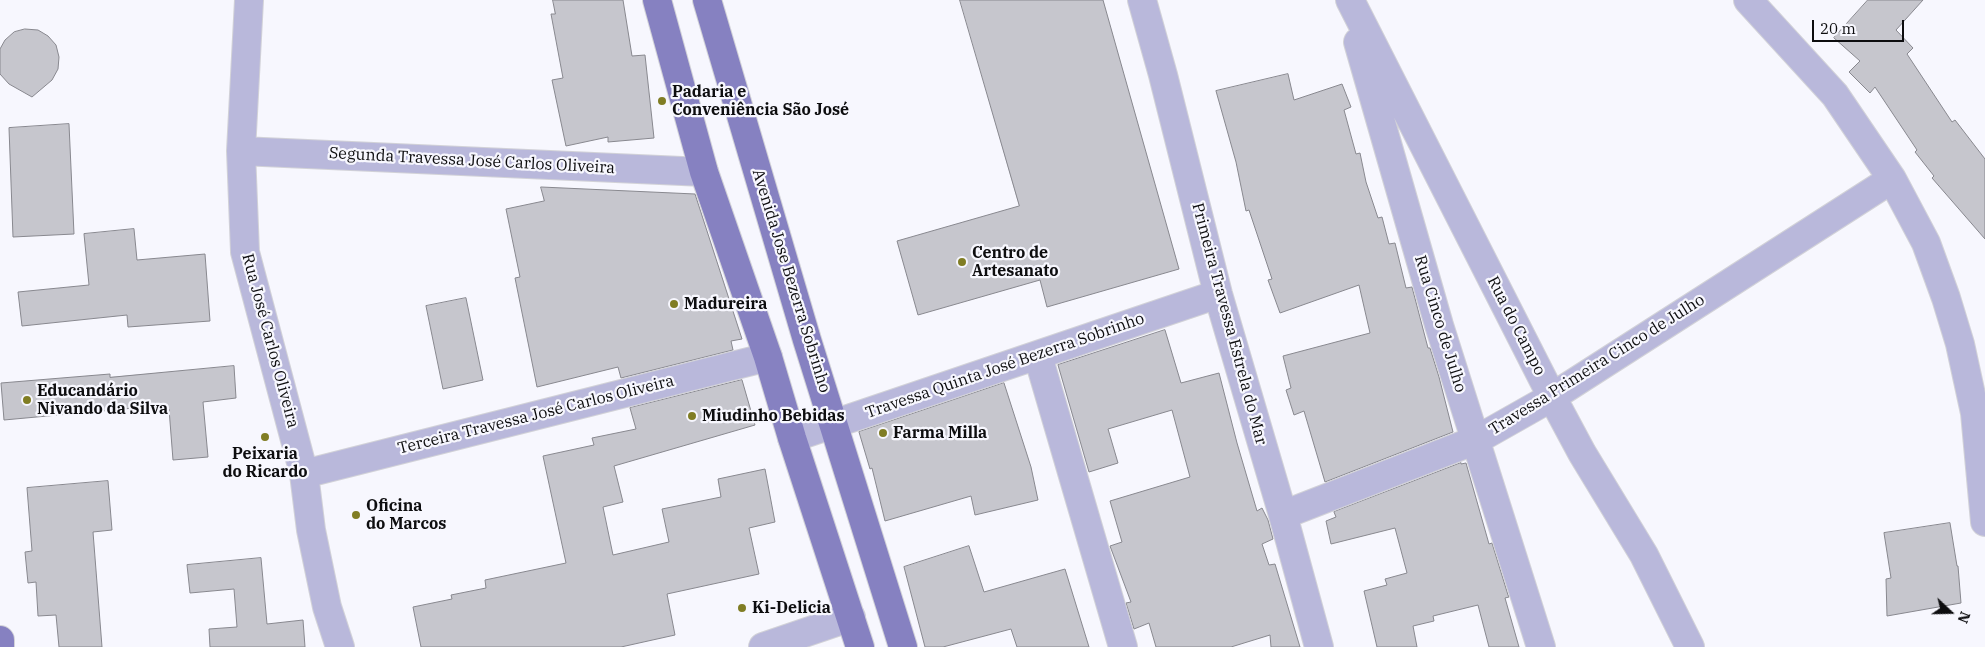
<!DOCTYPE html>
<meta charset="utf-8">
<style>
body{margin:0}
#map{position:relative;width:1985px;height:647px;overflow:hidden;background:#f7f7fe;font-family:"IBM Plex Serif",serif}
canvas{display:block}
.north{position:absolute;left:1925px;top:587px;width:50px;height:50px;-webkit-text-stroke:4px #f7f7fe;paint-order:stroke;rotate:111deg;font-size:14px;font-weight:700;line-height:20px;text-align:center;color:#0d0d0f}
.north::after{content:'';display:block;margin:auto;width:18px;height:22px;background:#0d0d0f;clip-path:polygon(50% 0,100% 100%,50% 72%,0 100%)}
.scale{position:absolute;left:1812px;top:20px;width:92px;height:22px;box-sizing:border-box;border:2px solid #0d0d0f;border-top:0;padding-left:6px;font-size:15px;line-height:18px;white-space:nowrap;color:#0d0d0f;-webkit-text-stroke:4px #f7f7fe;paint-order:stroke}
</style>
<div id="map">
<canvas width="1985" height="647"></canvas>
<div class="north">N</div>
<div class="scale">20 m</div>
</div>
<script>
const c = document.querySelector('canvas').getContext('2d');
c.lineJoin = 'round';
function paint(path, color) { c.fillStyle = color; c.fill(path, 'evenodd'); }
function trace(path, color, width, dash) { c.strokeStyle = color; c.lineWidth = width; c.lineCap = dash ? 'butt' : 'round'; c.setLineDash(dash || []); c.stroke(path); }
function write(font, color, halo, rows, align = 'center') {
  c.font = font + ' "IBM Plex Serif",serif'; c.lineWidth = 4.5; c.setLineDash([]); c.textBaseline = 'middle'; c.strokeStyle = halo; c.fillStyle = color; for (const [text, x, y, turn = 0] of rows) {
    c.save(); c.translate(x, y); c.rotate((+turn || 0) * Math.PI / 180); c.textAlign = isNaN(turn) ? turn : align; if (halo) c.strokeText(text, 0, 0); c.fillText(text, 0, 0); c.restore();
  }
}
const building = new Path2D(`
 M553,0H623L632,56L645,55L654,138L608,142V137L566,146L552,80L563,78L551,14H555Z
 M960,0H1103L1179,269L1047,307L1040,280L918,315L897,241L1019,206Z
 M1868,0H1923L1896,30L1913,48L1907,54L1952,122L1955,120L1985,159V239L1932,178L1934,176L1915,152L1917,150L1875,87L1870,93L1849,72L1860,61L1834,38Z
 M25,29L38,30L48,36L56,45L59,57L58,69L52,80L32,97L9,84L0,74V49L5,40L14,32Z
 M1288,74L1294,100L1342,84L1351,107L1344,110L1356,154L1360,153L1366,182L1378,218L1382,217L1389,244L1395,243L1406,288L1412,287L1428,348H1430L1439,377L1453,432L1325,482L1304,411L1294,415L1286,390L1291,388L1283,356L1370,333L1359,285L1280,313L1268,280L1272,279L1249,210L1246,211L1236,162L1216,91Z
 M69,124L74,234L13,237L9,128Z
 M541,187L695,194L742,339L731,341L733,350L621,378L618,367L537,387L515,278L520,277L506,209L544,201Z
 M134,229L137,260L205,254L210,321L128,327L127,315L22,326L18,292L89,285L84,234Z
 M466,298L483,380L443,389L426,306Z
 M1165,330L1181,383L1219,373L1237,443L1257,511L1262,508L1268,520L1273,539L1262,544L1269,565L1275,564L1300,647H1271L1270,635L1231,647H1156L1149,623L1134,629L1126,603L1131,602L1110,546L1122,542L1110,501L1190,477L1172,410L1108,429L1118,463L1089,472L1058,365Z
 M234,366L236,398L203,402L208,457L173,460L169,409L146,411L145,407L4,420L1,383L110,374V377Z
 M742,380L755,425L614,466L623,502L603,507L613,555L669,542L662,509L721,497L718,479L765,469L775,522L749,528L759,574L667,594L675,635L621,647H421L413,607L452,599L451,595L486,588L485,580L566,563L543,456L594,445L592,438L636,429L630,408Z
 M1004,383L1031,467L1038,500L975,515L971,496L885,521L872,468L870,469L859,432Z
 M1461,463V464L1466,463L1489,544L1492,543L1508,595L1509,597L1505,598L1519,647H1489L1478,605L1433,616L1434,621L1413,626L1417,647H1377L1364,591L1387,585L1385,579L1407,573L1395,528L1331,544L1326,521L1336,517L1334,512Z
 M108,481L112,530L93,532L102,647H59L56,615L38,616L36,582L28,583L25,552L32,551L27,488Z
 M1950,523L1957,566H1958L1961,603L1887,616L1886,579L1891,578L1884,533Z
 M969,546L984,592L1065,569L1089,647H1017L1011,629L943,647H925L904,567Z
 M261,558L267,624L303,620L305,647H210L209,629L237,627L234,589L190,593L187,565Z`);
paint(building, '#c6c6cd');
trace(building, '#88888f', 1);
const minor = new Path2D(`
 M249,0L241,151L245,252L304,474L311,530L327,607L340,647
 M1142,0L1163,75L1218,294L1283,515L1319,647
 M1350,0L1552,397L1582,453L1644,555L1690,647
 M1748,0L1835,95L1892,179L1926,243L1946,298L1960,344L1975,413L1985,522
 M1358,42L1439,325L1541,647
 M241,151L704,172
 M1038,356L1123,647
 M792,438L1218,294
 M304,474L768,357
 M1283,515L1476,440L1552,397L1892,179
 M763,647L851,617`);
const major = new Path2D(`
 M657,0L704,172L768,357L792,438L860,647
 M707,0L807,340L903,647
 M0,640V647`);
trace(minor, '#d2d2d8', 30);
trace(major, '#d2d2d8', 30);
trace(minor, '#b9b8db', 28);
trace(major, '#8681c1', 28);
for (const [x, y, r, color] of [
 [662,101,5,"#807d24"],
 [962,262,5,"#807d24"],
 [674,304,5,"#807d24"],
 [27,400,5,"#807d24"],
 [692,416,5,"#807d24"],
 [883,433,5,"#807d24"],
 [265,437,5,"#807d24"],
 [356,515,5,"#807d24"],
 [742,608,5,"#807d24"]
]) { const dot = new Path2D(); dot.arc(x, y, r, 0, 2 * Math.PI); c.fillStyle = color; c.fill(dot); trace(dot, '#f7f7fe', 2); }
write('bold 16px', '#0d0d0f', '#f7f7fe', [
 ["Padaria e",672,92],
 ["Conveniência São José",672,110],
 ["Centro de",972,253],
 ["Artesanato",972,271],
 ["Madureira",684,304],
 ["Educandário",37,391],
 ["Nivando da Silva",37,409],
 ["Miudinho Bebidas",702,416],
 ["Farma Milla",893,433],
 ["Peixaria",265,454,"center"],
 ["do Ricardo",265,472,"center"],
 ["Oficina",366,506],
 ["do Marcos",366,524],
 ["Ki-Delicia",752,608]
], 'left');
write('16px', '#0d0d0f', '#f7f7fe', [
 ["Segunda Travessa José Carlos Oliveira",472,161,3],
 ["Avenida Jose Bezerra Sobrinho",791,281,73],
 ["Primeira Travessa Estrela do Mar",1229,324,75],
 ["Rua Cinco de Julho",1440,324,73],
 ["Rua do Campo",1516,326,63],
 ["Rua José Carlos Oliveira",270,341,75],
 ["Travessa Primeira Cinco de Julho",1597,365,-32],
 ["Travessa Quinta José Bezerra Sobrinho",1005,366,-19],
 ["Terceira Travessa José Carlos Oliveira",536,415,-14]
]);
</script>
